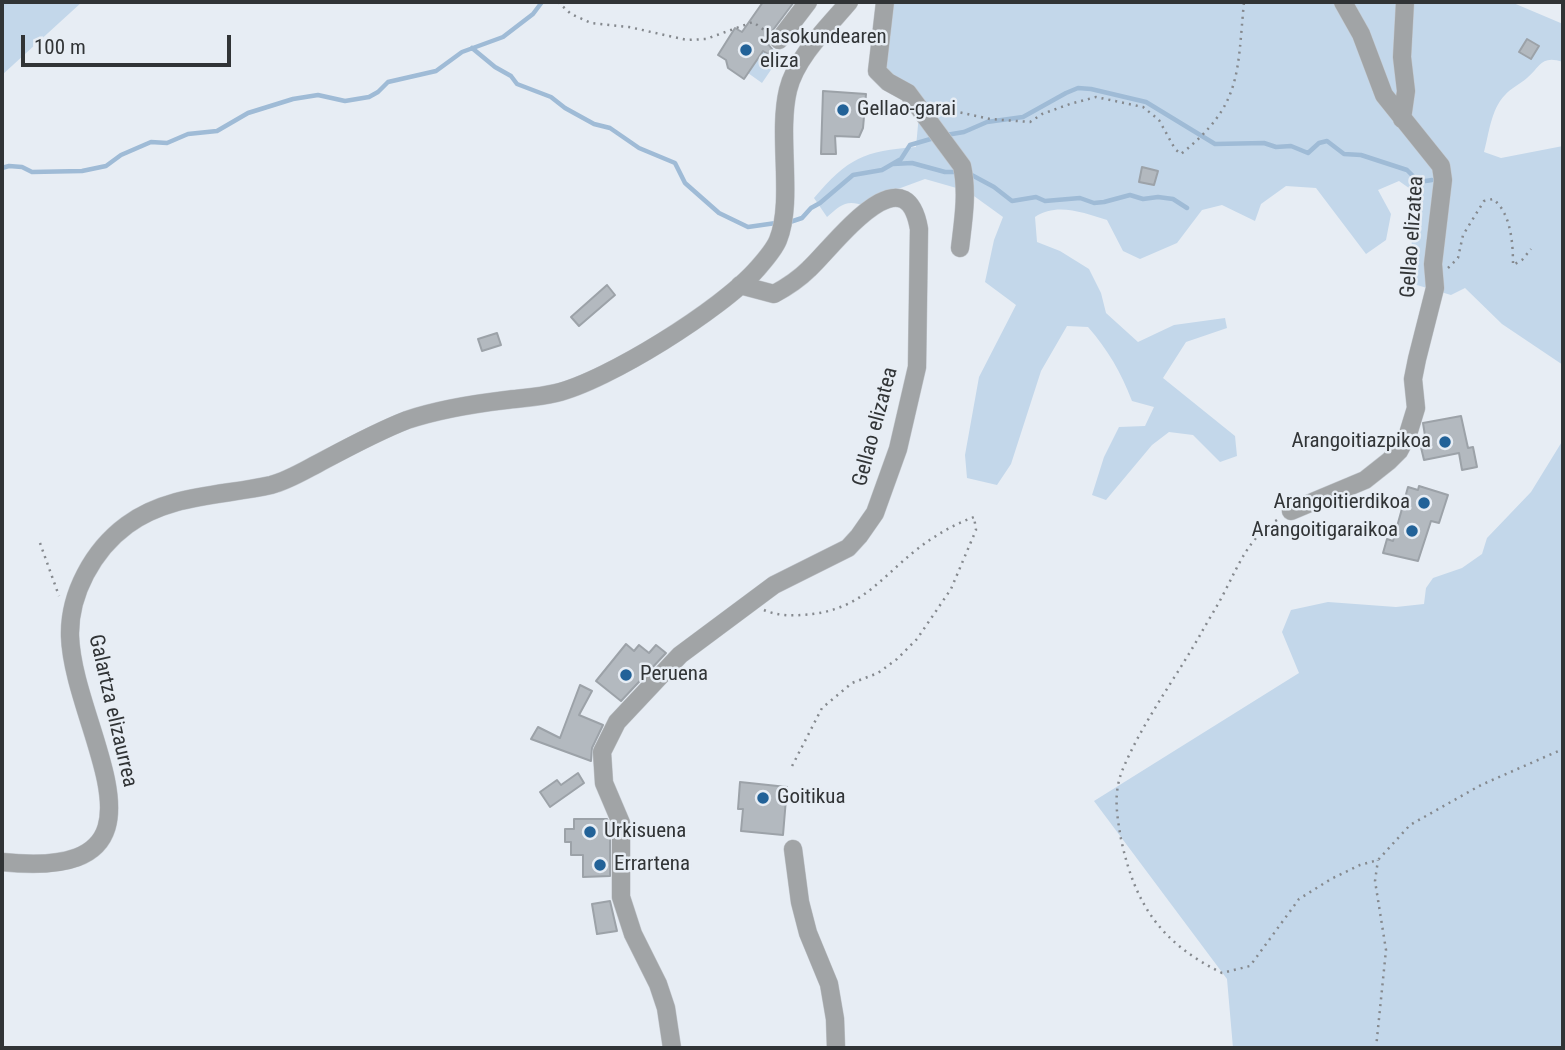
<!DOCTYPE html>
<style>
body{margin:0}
#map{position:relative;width:1565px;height:1050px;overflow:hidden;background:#e7edf4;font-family:"Roboto Condensed",sans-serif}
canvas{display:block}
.frame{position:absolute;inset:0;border:4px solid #313436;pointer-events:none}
.scale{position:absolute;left:21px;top:35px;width:210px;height:32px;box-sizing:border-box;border:4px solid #313436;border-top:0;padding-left:9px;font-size:21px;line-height:24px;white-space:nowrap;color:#313436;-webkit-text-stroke:5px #e7edf4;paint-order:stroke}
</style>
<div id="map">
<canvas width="1565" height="1050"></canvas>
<div class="frame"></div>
<div class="scale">100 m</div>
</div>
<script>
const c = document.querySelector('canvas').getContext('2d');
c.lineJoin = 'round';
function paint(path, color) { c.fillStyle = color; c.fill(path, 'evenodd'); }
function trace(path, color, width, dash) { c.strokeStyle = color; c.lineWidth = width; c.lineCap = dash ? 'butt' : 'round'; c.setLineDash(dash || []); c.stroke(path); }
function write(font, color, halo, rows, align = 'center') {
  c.font = font + ' "Roboto Condensed",sans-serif'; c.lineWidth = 5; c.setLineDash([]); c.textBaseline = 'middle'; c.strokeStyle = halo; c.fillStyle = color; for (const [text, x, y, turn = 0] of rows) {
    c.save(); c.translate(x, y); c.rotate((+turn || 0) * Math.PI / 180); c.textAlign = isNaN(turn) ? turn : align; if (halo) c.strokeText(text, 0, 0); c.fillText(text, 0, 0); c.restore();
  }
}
paint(new Path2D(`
 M2,2H82L2,75Z
 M892,2H1511L1563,24V62C1541,55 1541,66 1527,78C1520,84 1511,88 1505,95C1491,109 1489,134 1484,152L1501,158L1563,146V365L1502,324L1465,288L1451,295L1410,283L1412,236L1423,198L1399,181L1378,190L1391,214L1386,240L1366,254L1316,188L1286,186L1261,204L1255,221L1222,205L1202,210L1177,243L1140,259L1123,251L1107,220C1084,213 1057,202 1035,217L1037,242L1060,251L1089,269L1101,293L1106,313L1138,342L1174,325L1225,318L1227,328L1186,342L1163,378L1235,436L1237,456L1220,462L1193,435L1169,432L1152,445L1106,500L1092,495L1104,457L1119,427L1145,426L1154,407L1132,401C1121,372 1108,350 1088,327L1067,326L1041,371L1011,464L997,485L967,478L965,455L979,377L1016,305L985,282L994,240L1003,217L967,191L925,179L887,193L865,206C846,199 841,205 827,217L814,198C848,158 864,151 916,147L920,103L881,79Z
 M772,48L781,55L762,83L748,73L763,51L768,54Z
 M1563,440V1048H1233L1227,979L1094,801L1299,673L1282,632L1291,610L1328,602L1396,607L1424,604L1426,588L1433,578L1462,568L1482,554L1487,538L1531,492Z`), '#c3d7ea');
trace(new Path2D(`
 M472,48L495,67L511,76L517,84L551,97L565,108L594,124L610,128L639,148L675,163L685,183L719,213L748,227L776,223
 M946,135L964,132L987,122L1023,117L1066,93L1078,88L1091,89L1146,102L1215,144L1264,143L1276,147L1291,146L1308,153L1319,143L1327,141L1344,154L1361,155L1407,170L1419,182L1432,180
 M893,164L912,163L945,172H960
 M2,168L9,166L22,167L32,172L82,171L106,166L121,155L151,142L167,143L188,134L217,131L248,113L293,99L318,95L345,101L369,97L378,92L388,82L436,71L462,52L503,37L533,14L542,2
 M968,173L994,187L1012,201L1036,197L1045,201L1080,198L1094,203L1104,202L1130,195L1143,199L1158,197L1173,199L1187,208
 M790,222L802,218L811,208L820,203L853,175L882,170L901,159L910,145L934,138`), '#9fbbd6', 4.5);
const building = new Path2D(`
 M763,2H794L770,34L768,44L772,49L768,54L763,51L744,79L728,68L726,60L718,55L735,28L742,32Z
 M1527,39L1539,46L1531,59L1519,52Z
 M823,91L866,94L863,128L859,137L835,136L836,154H821Z
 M1142,167L1158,171L1154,185L1139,182Z
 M607,285L615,295L579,326L571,317Z
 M497,333L501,345L482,351L478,339Z
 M1461,416L1468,448L1473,447L1477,467L1462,470L1459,453L1424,460L1420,443L1426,442L1423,423Z
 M1419,486L1448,495L1439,523L1431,521L1418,561L1383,553L1387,539L1393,541L1408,487L1418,490Z
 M626,644L634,651L639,645L649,653L656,645L666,653L621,701L596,681Z
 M580,685L592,691L579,715L603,725L592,748L591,761L531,739L538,727L560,738Z
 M578,773L584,783L550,807L540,792L557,780L561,785Z
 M740,782L787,787L783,835L741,831L743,809H738Z
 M574,819H607L610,825V876L583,877V855H571V842H565V829H574Z
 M610,901L617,931L597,934L592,904Z`);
paint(building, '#b3b9bf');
trace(building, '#9ca2a8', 2);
const minor = new Path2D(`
 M885,2L877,71L888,82L908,93L962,166C968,193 963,222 960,248
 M779,40L808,2
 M1402,119L1406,91L1402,57L1405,2
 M1291,511L1365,480L1389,461L1399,451L1408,434L1416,408L1413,379L1417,359L1435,288L1433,264L1443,180L1441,166L1384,95L1361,34L1343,2
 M793,849L800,902L808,933L829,984L835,1019L836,1048
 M2,862C191,882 73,731 70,636C69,594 93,550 127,525C169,494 222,496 271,485C287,481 302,472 317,464C347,448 376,432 407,420C440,409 472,404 506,400C522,398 540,397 556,393C607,381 722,309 757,269C764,261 774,250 778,240C794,200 777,136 788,90C796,57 828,27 849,2
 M672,1048L666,1008L658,984L633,934L621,897V823L604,783L602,752L617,722L680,655L774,585L848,548L859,536L875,513L898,449L917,367L919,229C905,148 833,247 809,269C799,279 787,287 774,294L740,285`);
trace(minor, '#c3c8ce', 19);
trace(new Path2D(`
 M558,2L571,14L591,23L629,27L687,40L706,39L753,22L767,32
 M940,108L990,119L1030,122L1042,114L1070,104L1096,97L1143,107L1159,120L1175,149L1181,154C1242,105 1237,74 1244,2
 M1448,268L1458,258L1463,235L1484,201L1493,199C1511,213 1513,243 1513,265L1522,260L1531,249
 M1277,520C1249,538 1240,562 1225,591C1217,607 1207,622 1199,637C1173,682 1142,723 1122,771C1113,795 1117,815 1121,839C1135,905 1161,943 1222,973L1250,966L1299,899L1331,879L1360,865L1378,860L1410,825L1481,785L1563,749
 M40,543L59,596
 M764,610C775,615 789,616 801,615C869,612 884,568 936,536C948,528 961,522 974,517L976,530L951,589L917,639L897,659L878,673L852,683L822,708L790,770
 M1376,1048L1386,950L1375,881L1378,860`), '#85898e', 2.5, [2, 5]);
trace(minor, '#a1a4a6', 18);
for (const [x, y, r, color] of [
 [746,50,7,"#226298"],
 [843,110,7,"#226298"],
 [1445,442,7,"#226298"],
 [1424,503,7,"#226298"],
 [1412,531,7,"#226298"],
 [626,675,7,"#226298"],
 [763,798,7,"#226298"],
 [590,832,7,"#226298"],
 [600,865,7,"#226298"]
]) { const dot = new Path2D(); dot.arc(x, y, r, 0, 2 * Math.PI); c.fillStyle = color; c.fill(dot); trace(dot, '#e7edf4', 2.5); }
write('21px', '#313436', '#e7edf4', [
 ["Jasokundearen",760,38],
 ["eliza",760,62],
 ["Gellao-garai",857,110],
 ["Arangoitiazpikoa",1431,442,"right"],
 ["Arangoitierdikoa",1410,503,"right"],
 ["Arangoitigaraikoa",1398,531,"right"],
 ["Peruena",640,675],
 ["Goitikua",777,798],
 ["Urkisuena",604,832],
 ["Errartena",614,865]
], 'left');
write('21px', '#313436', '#e7edf4', [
 ["Gellao elizatea",1413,237,-86],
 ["Gellao elizatea",876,427,-75],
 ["Galartza elizaurrea",112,711,77]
]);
</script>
